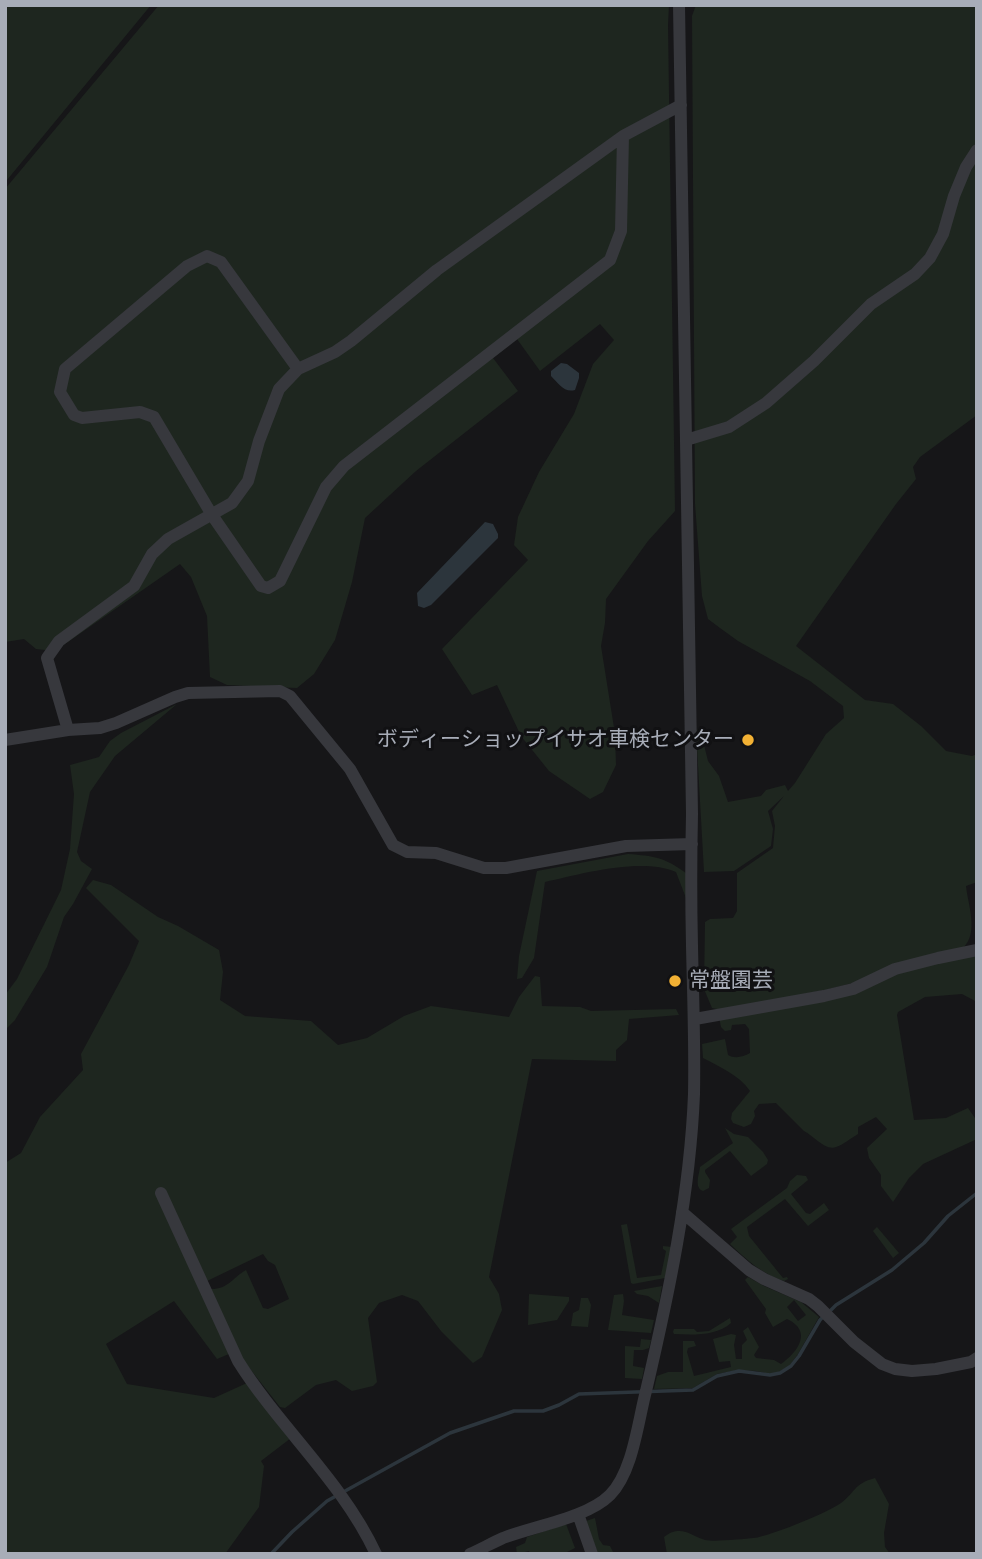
<!DOCTYPE html>
<meta charset="utf-8">
<style>
body{margin:0}
#map{position:relative;width:982px;height:1559px;overflow:hidden;background:#161618;font-family:Quicksand,sans-serif}
canvas{display:block}
.frame{position:absolute;inset:0;border:7px solid #a8adb8;pointer-events:none}
</style>
<div id="map">
<canvas width="982" height="1559"></canvas>
<div class="frame"></div>
</div>
<script>
const c = document.querySelector('canvas').getContext('2d');
c.lineJoin = 'round';
function paint(path, color) { c.fillStyle = color; c.fill(path, 'evenodd'); }
function trace(path, color, width, dash) { c.strokeStyle = color; c.lineWidth = width; c.lineCap = dash ? 'butt' : 'round'; c.setLineDash(dash || []); c.stroke(path); }
function write(font, color, halo, rows, align = 'center') {
  c.font = font + ' Quicksand,"Noto Sans JP",sans-serif'; c.lineWidth = 6; c.setLineDash([]); c.textBaseline = 'middle'; c.strokeStyle = halo; c.fillStyle = color; for (const [text, x, y, turn = 0] of rows) {
    c.save(); c.translate(x, y); c.rotate((+turn || 0) * Math.PI / 180); c.textAlign = isNaN(turn) ? turn : align; if (halo) c.strokeText(text, 0, 0); c.fillText(text, 0, 0); c.restore();
  }
}
paint(new Path2D(`
 M5,5H151L7,180L5,178Z
 M159,5H669L668,25L675,511L648,541L606,599L605,623L601,646L615,734L616,765L603,792L590,799L549,771L521,736L497,685L472,695L442,649L528,560L514,545L518,517L539,472L574,414L593,364L614,340L600,324L540,371L517,339L493,358L518,391L416,471L365,518L352,582L335,640L314,674L297,688L227,685L210,677L207,616L191,577L180,564L55,651L36,649L24,639L5,642V189Z
 M696,5H977V415L920,457L913,467L916,479L896,504L796,646L865,700L893,704L921,726L946,751L972,756L977,754V882L966,886C968,905 979,933 963,948L851,985L721,1010L712,1008L704,989L705,922L710,919L733,918L737,911V873L773,848L775,826L772,811L784,796L768,811L773,829L771,846L734,871L704,872L696,730L700,729L708,761L719,776L728,802L761,796L766,790L785,785L788,791L795,783L826,734L844,718L843,706L810,681L738,641L720,628L708,619L702,596L695,504L692,16Z
 M177,704L115,756L90,792L77,852L81,861L92,869L73,904L64,917L47,967L15,1020L5,1030V995L17,979L61,890L70,849L74,794L70,765L99,757L110,741L121,733Z
 M628,854C654,856 664,857 686,873V898L676,872C641,857 581,874 545,882L534,958L522,978L517,979L519,956L537,871Z
 M93,880L111,885L158,917L178,926L219,950L223,972L220,1000L245,1016L311,1021L338,1045L367,1038L404,1016L431,1006L509,1017L519,997L535,976L540,977L542,1006L580,1007L591,1011L676,1009L679,1015L629,1019L627,1040L616,1050V1061L532,1059L489,1277L499,1294L502,1310L482,1357L473,1363L441,1331L418,1301L402,1295L379,1303L368,1318L377,1382L373,1386L352,1391L336,1380L316,1385L285,1408L280,1407L236,1351L217,1359L174,1301L106,1344L127,1384L214,1398L247,1383L291,1438L261,1461L264,1466L259,1507L225,1554L133,1552L5,1554V1163L21,1153L40,1117L83,1070L81,1054L129,965L139,941L86,888ZM263,1254L268,1261L275,1265L289,1299L268,1309L263,1308L246,1270C232,1278 228,1290 209,1289L205,1282Z
 M977,954V1002L962,994L925,997L898,1012L897,1015L914,1120L946,1118L968,1108L977,1121V1139L923,1164L909,1178L893,1202L881,1186V1175L869,1158L867,1148L887,1129L876,1117L858,1127V1134C851,1138 843,1145 836,1147C825,1151 814,1136 804,1131L776,1103L759,1104L754,1111L755,1116L751,1124L744,1127L733,1123L731,1119L732,1113L750,1091C739,1075 720,1067 703,1058L702,1044L725,1039L728,1055C735,1059 743,1057 750,1053L749,1029L745,1024L732,1025L731,1030L725,1031L721,1027L719,1017L896,972Z
 M725,1128L734,1134L748,1137L763,1152L768,1160L767,1164L751,1176L730,1151L705,1170V1172L710,1180L709,1188L703,1191C694,1188 699,1175 700,1167L733,1143Z
 M797,1175L806,1176L808,1180L791,1194L806,1213L810,1214L824,1203L829,1210L808,1226L785,1199L747,1227L749,1236L783,1278L787,1277L788,1279L784,1281C763,1275 746,1259 730,1244L737,1237L731,1229L787,1188L790,1181Z
 M627,1224L637,1278L661,1275L666,1251L663,1249V1246L672,1247L665,1278L633,1284L631,1283L621,1225Z
 M877,1227L899,1253L893,1258L873,1231Z
 M748,1277L764,1286L801,1302L819,1317L798,1354L790,1365L779,1372L770,1374L756,1371L739,1370L717,1374L693,1388L654,1389L657,1376L668,1372H683V1341H694L696,1346L688,1348L687,1352L694,1376L731,1367L730,1361L719,1362L713,1339L731,1334L736,1335L734,1345L736,1359H742V1345L747,1340L743,1331L748,1327L759,1347L754,1355L756,1358L774,1360L781,1364C798,1352 813,1331 787,1319L773,1327L765,1313L766,1309L745,1280ZM794,1300L806,1315L798,1321L787,1307Z
 M662,1286L659,1303L648,1296L637,1294L634,1291Z
 M529,1294L569,1297V1301L557,1320L528,1325Z
 M623,1294L624,1301L622,1315L654,1320L651,1333L608,1330L614,1295Z
 M581,1298H588L591,1305L588,1327L571,1326L573,1313L579,1310Z
 M730,1318L731,1323C717,1336 693,1335 674,1334L673,1332L674,1329H694L697,1332L709,1331Z
 M641,1339L651,1340L649,1348L643,1350H634L633,1366L644,1368L642,1379L625,1378V1346L640,1347Z
 M875,1478L889,1504L884,1533L885,1547L890,1554H667L664,1537C681,1524 691,1536 705,1540C715,1542 743,1539 754,1538C770,1536 827,1513 841,1503C856,1492 853,1484 875,1478Z
 M595,1518L599,1539L603,1545L610,1546L614,1554H598L586,1521Z
 M566,1524L575,1548L563,1554H530L529,1551L517,1554L516,1547L525,1543L527,1537Z`), '#1e261f');
paint(new Path2D(`
 M561,363L567,364L579,373V378L575,390C564,393 558,383 551,376V371Z
 M485,522L493,524L498,534V538L431,605L424,608L418,606L417,593Z`), '#2c353c');
trace(new Path2D(`
 M829,1312L836,1305L892,1270L924,1243L948,1216L977,1193
 M271,1554L292,1532L327,1501L450,1433L514,1411H543L559,1405L579,1394L693,1390L717,1376L739,1371L770,1375L780,1373L791,1366L799,1356L820,1320L823,1317`), '#2c353c', 3.5);
trace(new Path2D(`
 M298,369L221,262L207,256L187,266L65,369L60,392L74,415L82,418L140,412L154,417L212,515L261,586L268,588L280,581L326,487L344,466L610,260L621,231L623,136
 M686,440L729,427L766,403L814,361L871,304L915,274L930,258L943,234L954,196L966,167L977,150
 M68,730L47,658L59,641L134,586L152,554L168,539L232,503L248,481L259,441L279,389L298,369L335,352L351,341L437,270L623,136L681,105
 M5,740L68,730L100,728L116,723L175,697L188,693L280,691L290,696L350,769L393,845L407,852L436,853L484,868H506L626,846L692,844
 M695,1019L824,996L853,989L895,969L938,958L977,950
 M161,1193L238,1361C280,1428 342,1481 376,1554
 M682,1212L749,1270L764,1279L809,1299L818,1306L854,1342L882,1364L895,1369L912,1371L936,1369L971,1362L977,1358
 M578,1514L592,1554
 M470,1554C481,1549 492,1543 503,1538C534,1526 587,1518 610,1495C633,1472 638,1421 646,1391C669,1293 690,1194 694,1094C695,1044 693,995 692,946C691,902 691,858 692,814L679,5`), '#37383d', 12);
for (const [x, y, r, color] of [
 [748,740,7,"#f2b134"],
 [675,981,7,"#f2b134"]
]) { const dot = new Path2D(); dot.arc(x, y, r, 0, 2 * Math.PI); c.fillStyle = color; c.fill(dot); trace(dot, '#111113', 2.5); }
write('21px', '#a8adb8', '#111113', [
 ["ボディーショップイサオ車検センター",734,740],
 ["常盤園芸",689,981,"left"]
], 'right');
</script>
